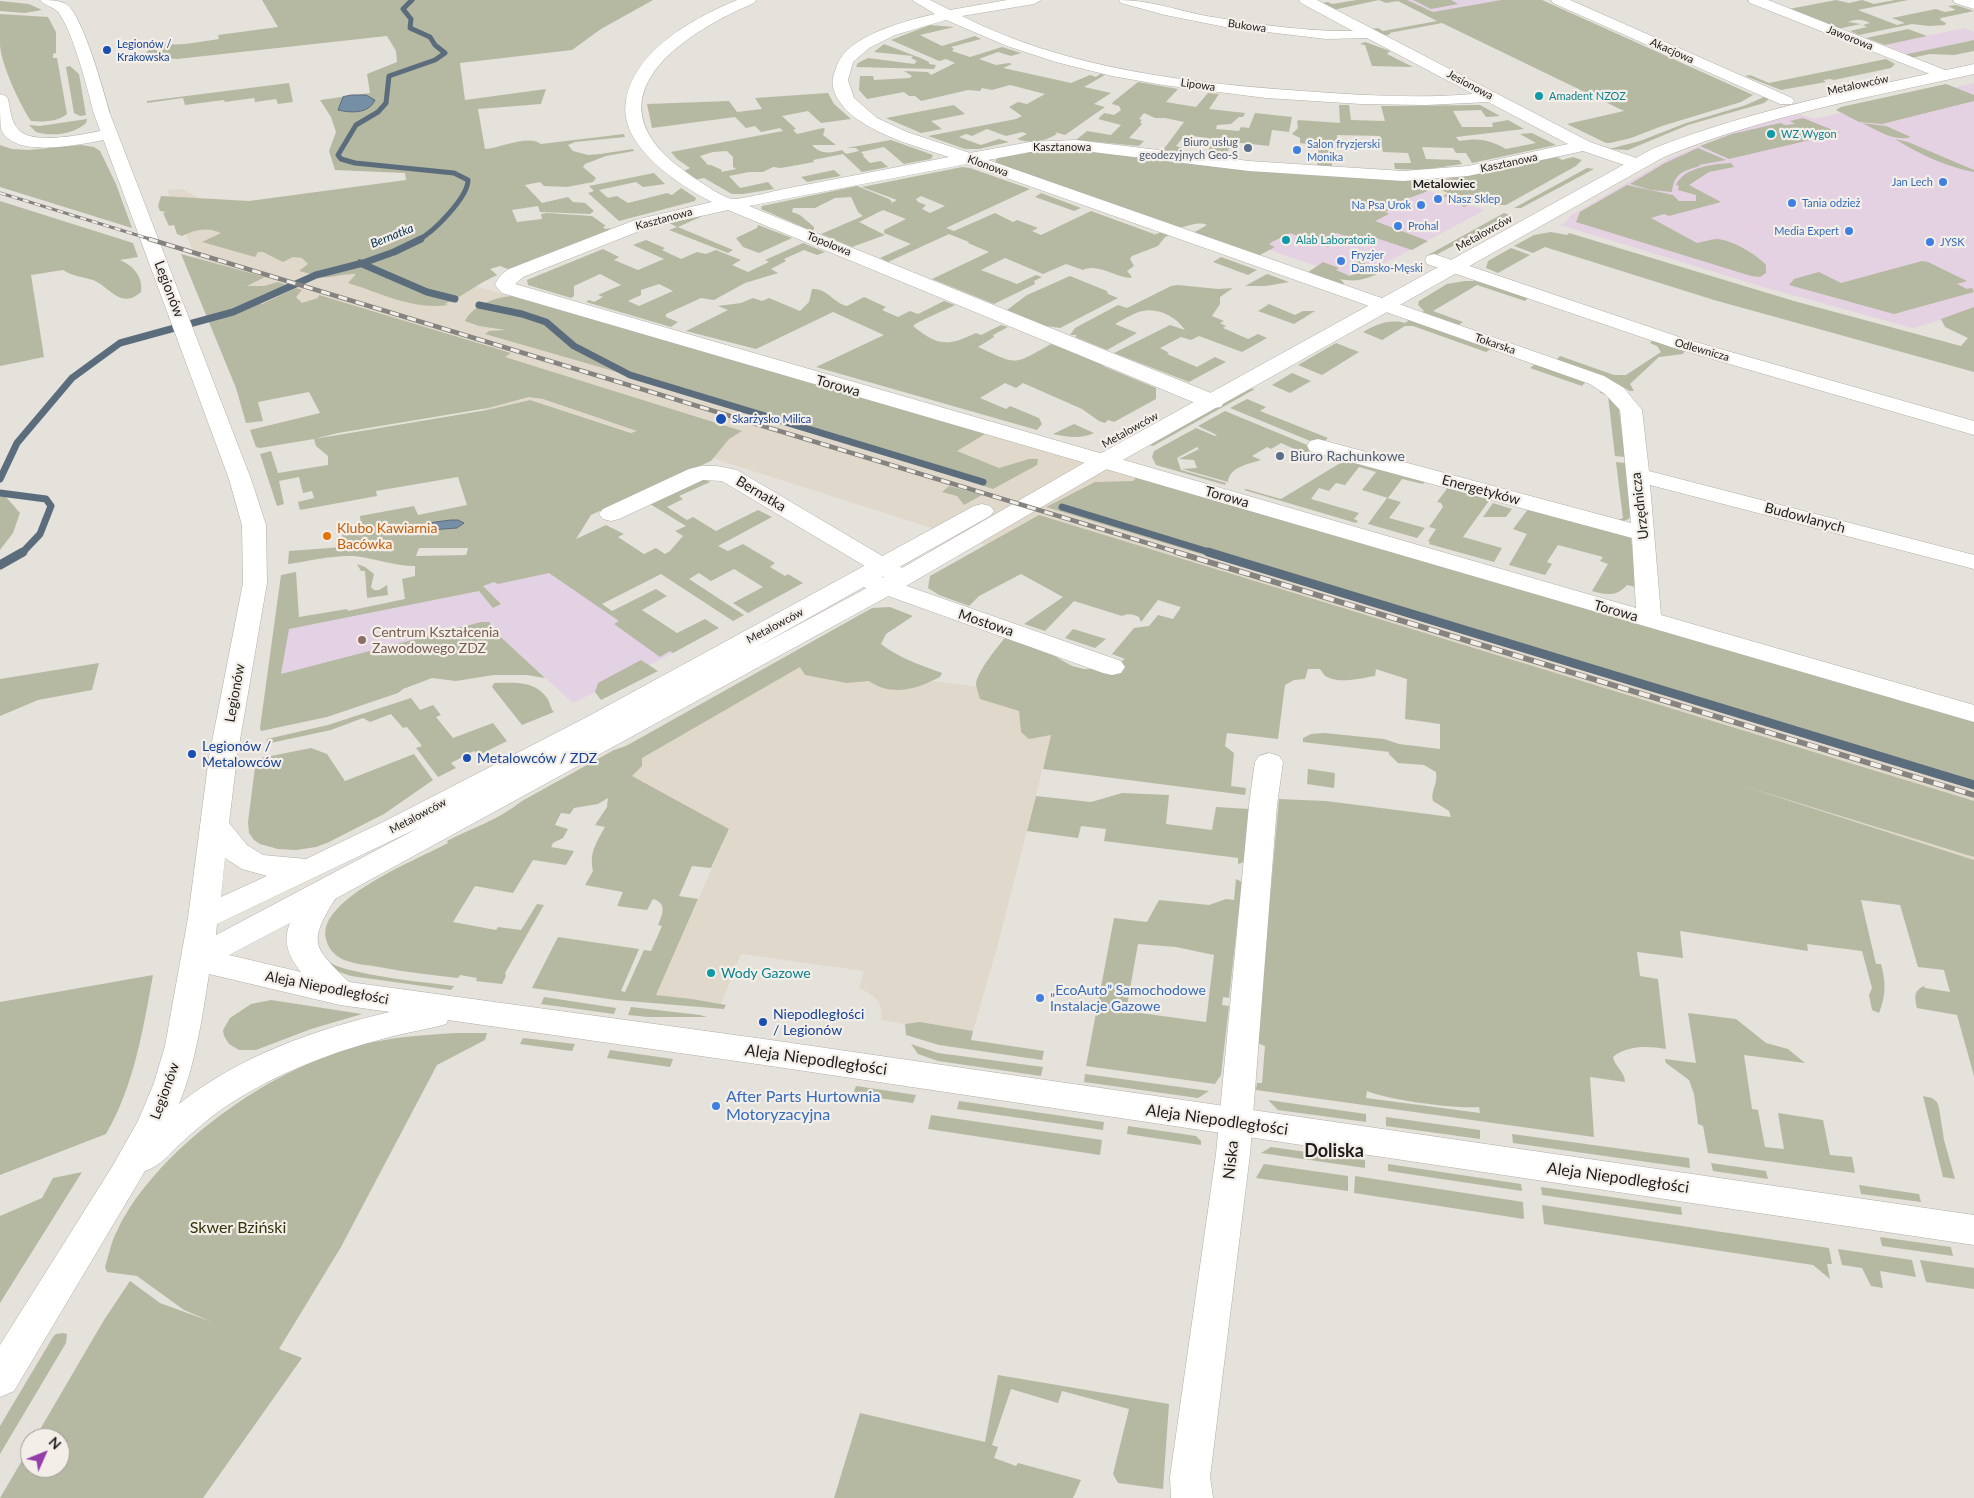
<!DOCTYPE html>
<meta charset="utf-8">
<style>
body{margin:0}
#map{position:relative;width:1974px;height:1498px;overflow:hidden;background:#e5e1db;font-family:Lato,sans-serif}
canvas{display:block}
.north{position:absolute;left:20px;top:1428px;width:50px;height:50px;box-sizing:border-box;background:#f3eee8;border:1px solid #9e9a96;border-radius:50%;rotate:46deg;font-size:14px;font-weight:700;line-height:20px;text-align:center;color:#1e1d1b}
.north::after{content:'';display:block;margin:auto;width:18px;height:22px;background:#953eab;clip-path:polygon(50% 0,100% 100%,50% 72%,0 100%)}
</style>
<div id="map">
<canvas width="1974" height="1498"></canvas>
<div class="north">N</div>
</div>
<script>
const c = document.querySelector('canvas').getContext('2d');
c.lineJoin = 'round';
function paint(path, color) { c.fillStyle = color; c.fill(path, 'evenodd'); }
function trace(path, color, width, dash) { c.strokeStyle = color; c.lineWidth = width; c.lineCap = dash ? 'butt' : 'round'; c.setLineDash(dash || []); c.stroke(path); }
function write(font, color, halo, rows, align = 'center') {
  c.font = font + ' Lato,sans-serif'; c.lineWidth = 4.5; c.setLineDash([]); c.textBaseline = 'middle'; c.strokeStyle = halo; c.fillStyle = color; for (const [text, x, y, turn = 0] of rows) {
    c.save(); c.translate(x, y); c.rotate((+turn || 0) * Math.PI / 180); c.textAlign = isNaN(turn) ? turn : align; if (halo) c.strokeText(text, 0, 0); c.fillText(text, 0, 0); c.restore();
  }
}
paint(new Path2D(`
 M1964,28L1974,32V40L1908,54L1885,45Z
 M1974,83V310L1913,328L1767,288L1561,225L1567,221L1570,216L1670,158L1736,131L1799,114L1814,119Z
 M1414,186L1485,210L1355,279L1219,233Z`), '#e4d1e2');
paint(new Path2D(`
 M182,189L214,206L382,259L1122,474L1974,724V860L530,400L487,410L399,377L223,323L167,190Z
 M800,666L1061,696L998,944L973,1031L920,1022L905,1024L881,1020L882,1012L878,1001L869,993L859,988L864,971L741,954L721,1004L692,999L656,995L729,830L621,770Z`), '#e0d8cb');
paint(new Path2D(`
 M1396,0H1501L1424,14Z
 M551,570L673,653L573,703L491,628L276,683L285,623Z`), '#e3d2e3');
paint(new Path2D(`
 M262,0H653L601,29L572,50L460,63L465,100L546,89L541,104L478,109L485,149C500,148 529,134 541,144L624,134L625,137L575,142L568,145L573,151L588,155L600,154L633,149L634,151L606,156L585,164L583,167L596,178L593,182L567,187L544,186L540,182L525,185L542,203L568,197L573,202L585,203L594,211L590,214L540,212L538,206L512,210L517,222L542,219L541,214L547,213L592,216L606,226L603,227L605,229L610,228L607,232L510,270L500,266L490,269L497,275C477,284 465,295 445,304L448,305C412,310 381,293 348,283L356,274C346,273 325,279 319,277L358,266L353,263L311,274L299,271L308,264L302,258L293,257L283,262L263,252H258L255,257L202,242L221,233C207,227 196,229 182,236L177,234L174,225L169,226L163,213L166,212L160,211L158,206L161,196L249,201L406,180L405,173L335,170L329,151L336,132L331,117L320,100L370,93L367,74L397,62L396,51L387,36L177,59L153,57L146,53L152,46L160,42C174,48 203,41 219,39L218,35L278,27Z
 M1357,0H1407L1433,12L1501,0H1542L1753,95L1741,102L1662,126L1631,138L1610,143H1606L1567,124L1624,111L1442,23L1389,33L1391,34L1384,36L1371,29L1378,28L1383,31L1437,21L1398,1L1386,3L1379,0L1333,10L1321,3L1328,2L1332,4Z
 M1413,0H1451L1458,4L1431,9Z
 M1836,0L1849,3L1862,0L1874,4L1895,0H1908L1858,10L1897,25L1905,23L1892,18L1936,9L1945,12L1956,10L1948,6L1956,5L1974,11L1941,18L1940,20L1946,23L1945,25L1929,26L1912,24L1859,35L1850,31L1867,27L1863,25L1870,23C1861,19 1857,19 1848,22L1861,24L1837,29L1789,9Z
 M0,1L29,4L42,10L25,13L0,11Z
 M0,14L48,17L56,32V53L53,54V58H57L67,114C57,122 43,122 31,121C20,105 1,64 0,45C0,35 0,24 0,14Z
 M930,25L954,27L920,35L942,46L975,36L981,39L951,47L954,49L952,51L970,57L1002,47L1021,53L1011,56L998,52L979,59L996,65L1009,63L1012,64L1003,68L1071,83L1090,75L1096,77L1100,74L1105,75L1084,87L1111,93L1094,104L1105,107L1065,135L1055,132L1057,134C1044,142 1031,144 1017,139L1027,134L1022,132L1006,136L987,129L972,136L966,134L959,137L981,145L999,139L1009,142L979,149H965L928,136L1016,119L1022,116L1009,107L1018,102L1027,104L1045,94L1010,85L992,90L982,88L980,91L968,90L921,101L915,96H909L904,92L867,99L859,90L860,76H873L874,80L910,78L912,76L904,71L928,72L931,75L955,63L946,59L939,61L891,40Z
 M1908,29L1927,36L1885,45L1866,38Z
 M1974,40V51L1954,55L1930,54L1911,58L1903,55Z
 M1365,42L1390,51L1387,54L1413,67L1372,66L1365,45L1360,44Z
 M884,44L923,59L929,62V64L936,65L934,69L856,67L858,63L868,58L914,64L917,61L911,58L913,56L874,52Z
 M1886,59L1895,64L1891,68L1834,80L1830,79L1823,80L1826,82L1781,90L1745,76L1750,75L1769,83Z
 M70,66L79,74L86,115L80,116L74,113L66,67Z
 M1138,82L1178,89L1166,102L1196,107L1208,93L1219,94L1209,109L1245,113L1243,117H1239L1231,124L1217,125L1216,129L1239,131L1241,127L1249,128L1255,113L1292,117L1289,132L1272,130L1269,146L1233,142L1224,157L1206,155L1214,139L1185,135L1176,146L1182,148L1179,152L1163,150L1184,122L1165,118H1155L1144,113L1139,119L1142,120L1140,122L1142,124L1129,138L1144,141L1139,146L1076,140L1087,131L1111,135L1121,125L1098,119L1104,113L1114,115L1121,110L1119,106L1112,104L1113,102Z
 M289,83L293,102L278,104L276,99L255,102L254,98L225,102L224,100L185,105L183,98L147,103V101Z
 M1946,84L1974,95V101L1882,124L1859,122L1836,110L1841,107Z
 M828,93L834,104L851,119L821,123L808,111L782,116L796,129L793,130L797,134L823,128L825,129L823,135L836,145H812C821,155 830,153 842,150L846,154L859,151L856,148H847L891,140L933,155L931,159L904,164L884,147L861,152L864,155L863,156L870,163L881,161L888,167L862,172L843,154L813,160L814,162L781,168L773,167L763,172H749L729,176L740,188L768,182L774,189L743,194H732L704,178L695,180L684,171L690,168L677,159L671,152L783,131L780,128L761,132L755,126L746,128L735,117L652,128L647,104L729,101L737,112L762,109L755,98ZM727,151L733,157V167L736,169L721,172L722,170L711,165H708L700,156L713,152Z
 M1766,96L1768,100L1764,103L1688,125L1628,150L1609,149L1640,141L1686,123L1746,105Z
 M954,105L965,114L931,121L942,129L921,133L886,118Z
 M1339,105H1349L1351,120L1385,121L1381,106L1480,105L1500,116L1486,117L1481,110L1453,111L1462,127H1493L1492,123L1508,120L1524,129L1456,137L1459,141C1480,138 1487,139 1506,149L1536,143L1520,134L1532,133L1556,145L1472,163L1466,153H1456L1453,148L1422,147L1426,159L1459,160L1462,164L1423,170L1395,169L1394,163H1411L1408,153L1383,152L1382,147L1378,145L1380,136L1337,135V139L1356,141L1357,150L1332,149V166H1317L1318,146L1300,143V138L1292,134L1298,128L1297,121L1299,120L1340,123Z
 M1803,118L1840,133L1729,159L1700,146L1732,134L1780,123L1785,125L1795,124L1790,121Z
 M87,119L86,123C74,134 52,137 36,132L29,125L40,126Z
 M1862,123L1886,126L1911,137C1894,142 1879,131 1862,123Z
 M1895,139L1908,142L1974,170V172C1946,167 1919,154 1895,139Z
 M0,145L12,149L28,150L81,145L94,147L100,151L116,184L132,228L0,187Z
 M1698,148L1726,160L1699,165L1700,166C1682,171 1674,174 1672,192L1651,190L1630,184L1665,163Z
 M1069,149L1360,177L1429,181L1413,185L1428,191L1396,203L1399,205L1385,212L1389,214L1375,221L1428,241L1412,250L1376,238L1365,244L1337,233L1327,238L1338,242L1328,247L1290,233L1272,242L1269,244L1275,247L1258,256L1193,233L1207,225C1198,221 1188,226 1179,228L998,164L995,161C1003,149 1054,149 1069,149Z
 M1557,157L1562,160L1573,157L1582,160L1576,166L1506,205H1495L1479,200L1464,207L1455,200L1443,196L1448,193L1439,189L1441,182L1446,179Z
 M1731,163L1734,167L1709,172L1689,185L1721,202L1669,216L1664,214L1651,218L1697,243C1703,242 1711,239 1717,239C1730,239 1758,255 1766,265V273L1760,277L1751,276L1576,222L1580,212L1627,185L1673,195L1679,201H1696V195L1678,190L1679,186L1676,185C1684,167 1714,164 1731,163Z
 M962,167L970,168L1030,189L946,228L954,231L995,213L1013,222L1017,220L1038,228L1032,231L1041,235L1091,211L1154,234L1153,235L1162,232L1170,235L1165,237L1158,246L1132,256L1130,259L1134,266L1127,271L1132,277L1130,278C1115,277 1098,263 1083,270L1066,264L1043,274L1005,258L981,270L1017,284L1036,275L1042,277L1034,281L1035,284L994,304L932,279L989,252L968,243L969,242L949,234L888,262L880,258L911,244L884,233V230L906,219L883,210L859,222L885,235L852,247L821,234L863,216L858,212L851,197L835,198L815,208H793L792,212L800,215L814,227V229L812,231L761,209L762,206L857,186L889,199L892,202L890,204L897,200L862,187ZM921,196L945,206L930,213L922,209L926,205L918,202L916,199Z
 M1587,168L1594,169L1521,208H1514Z
 M834,170L841,176L807,182L801,177Z
 M654,173L665,184L643,187L636,182L599,190L608,198L617,196L628,203L667,193L672,195L681,188L696,198L695,201L619,221L588,193L594,191L589,186Z
 M1041,193L1081,208L1074,211L1035,197Z
 M0,201L133,243L138,257L120,260C134,266 143,277 141,292C121,310 110,287 93,280C83,277 72,276 63,270L31,275L44,357L0,366Z
 M1504,213L1510,215L1436,255L1431,256L1430,254Z
 M707,214L678,227L733,250L728,253L669,230L677,227L669,223Z
 M758,225L792,238L759,253L743,247L736,238L757,228Z
 M1551,232L1567,235L1569,233L1794,301L1961,346L1968,338L1945,327L1941,319L1974,307V372L1714,300L1545,247L1533,253L1514,246L1534,235Z
 M646,240L665,248L662,250L681,259L697,252L706,254L716,250L741,260L732,265L748,272L769,262L765,260L803,243L825,252L817,255L804,250L784,259L786,261L771,269L778,273L745,283L714,300L701,298L666,314V317L678,322L671,327L586,302L589,300L594,302L603,297L598,295L621,285L600,274L574,286V296L571,298L528,285L527,280L603,249L619,257L614,260L638,270L664,259L633,245ZM659,284L673,291L639,306L628,301L641,295V290Z
 M1511,248L1530,255L1498,273L1486,268L1488,261Z
 M181,254L265,277L247,286H264L278,282L290,286L252,303L262,304L296,288L302,290L296,297L302,303L318,298L319,295L511,353L505,357L742,431L729,439L711,461L591,515L576,539L606,525L624,534L618,537L644,554L656,548L665,554L670,551L683,536L675,531L686,526L650,504L703,478L710,482L679,496L683,499L667,507L687,520L693,517L716,531L758,510L772,517L718,546L728,551L743,544L775,563L770,567L785,576L788,574L803,583L748,613L733,603L763,587L734,569L711,581L699,573L689,579L744,615L733,621L661,574L602,604L612,611L656,589L667,596L642,610L677,633L705,619L719,628L673,653L670,651L660,657L614,624L619,621L549,573L498,584L494,582L483,586L501,604L493,608L479,591L289,629L281,674L481,622H490L491,628L545,678L527,675H494L456,681L432,678L403,689L398,693L327,717L261,731L260,728L281,575L296,572L299,617L347,609L348,611L405,599L402,579L415,576V566C393,566 374,558 354,556C333,555 309,561 288,564L289,551L343,547L342,529L361,525L360,516L414,506L418,515L467,505L458,477L376,491L377,496L300,510L298,502L314,498L312,491L303,493L299,477L279,481L284,504L277,506L260,454L271,451L278,473L328,465V456L316,446L314,439L260,448L256,447L250,430L320,413L309,392L258,402L263,421L246,423L236,388ZM529,397L543,399L637,431L631,433L530,400L487,410L314,439L338,433L488,408ZM419,548H468V549L466,555L416,556Z
 M1221,257L1257,270L1248,275L1213,262Z
 M1359,261L1384,271C1369,278 1357,283 1340,279L1344,283L1342,285L1307,273L1323,262L1339,268L1336,270L1350,276L1362,269L1351,265Z
 M1922,261L1928,262L1967,281L1957,284L1967,289L1972,288L1974,292L1894,314L1789,285L1794,279L1819,272L1841,283Z
 M1267,274L1289,282L1266,286H1245Z
 M1070,276L1107,291L1108,294L1118,298L1060,328L1046,326L1007,310L1027,295Z
 M1465,281H1477L1528,298L1525,301L1477,285L1433,311L1463,322L1457,326L1421,313L1424,311L1418,305L1419,301L1447,284Z
 M1178,285L1218,289L1233,288L1220,297V304L1212,316L1224,321L1220,323L1226,326L1223,328L1248,339L1258,334L1267,338L1242,352L1199,336L1191,340L1181,337L1160,348L1169,353L1167,354L1197,367L1215,357L1226,362L1189,382L1114,353L1170,325L1185,330C1175,315 1154,305 1136,313C1129,316 1122,320 1115,324L1137,333L1107,350L1075,337L1077,335H1070L1075,328L1118,305L1127,308L1171,286Z
 M812,289C827,288 834,303 847,306L864,297L886,307L882,310L898,317L910,311L918,314L944,301L955,305C946,310 918,321 913,326C939,347 948,346 976,333L981,335L1001,325L1008,327L993,335L994,337L978,347C1018,365 1012,366 1051,344L1105,363L1103,366L1156,388V399L1114,422L1108,420L1105,423L1099,421L1082,409L1023,383L1016,388L1005,383L980,398L1006,409L1010,406L1039,418L1042,424L1037,430L816,367L884,335L833,312L756,349L686,331L728,310L718,306L741,303L753,298L762,301L769,298L800,311L809,302Z
 M515,296L985,434L957,451L999,468L1029,459H1038L1037,465L993,489L669,387L485,334L489,331L506,330L479,326L465,321C473,305 497,296 515,296Z
 M1269,304L1295,315L1303,311H1315L1294,324L1258,311Z
 M1409,320L1491,349L1486,352L1413,326H1405L1382,340L1363,332C1377,324 1389,319 1405,323Z
 M1653,340L1685,350L1683,354L1659,357L1630,384L1634,391H1630L1604,377L1556,360L1560,356L1614,375H1626L1661,352L1657,346L1650,343Z
 M1336,343L1359,352L1322,375L1298,365Z
 M1535,364L1586,381L1582,386L1530,368Z
 M1292,373L1311,381L1290,393L1272,385Z
 M1247,388L1255,389L1153,446L1147,444Z
 M1605,390L1618,402L1625,457L1615,456L1608,396L1599,392Z
 M1247,399L1266,407L1260,411L1328,438L1320,445L1230,408Z
 M1225,411L1317,449L1303,453L1281,443L1271,449L1267,447L1252,456L1261,460C1249,464 1229,467 1228,482L1182,469L1197,468L1194,460L1179,459L1199,449L1197,447L1177,458L1181,470L1226,483L1225,485L1156,465L1152,457L1154,451L1196,428L1215,436L1217,435L1198,426Z
 M1074,424L1094,433C1083,439 1065,437 1053,434Z
 M1334,457L1426,480L1423,484L1402,479L1388,498L1362,490L1376,472L1359,467L1345,485L1336,483L1329,491L1319,488L1311,499L1359,513L1354,519L1358,521L1356,523L1244,490L1246,489L1281,499L1342,462L1332,458Z
 M1616,462L1625,463L1630,516L1629,519L1620,522L1618,520L1623,518Z
 M1137,477L1555,597L1562,602L1974,722V789L1046,507L1095,482L1133,481Z
 M949,486L982,495L964,505L957,496L942,492Z
 M1449,486L1491,498L1463,537L1502,548L1494,562L1429,544L1430,542L1428,541L1436,529L1429,527L1443,507L1441,503L1437,502Z
 M0,495L6,497L20,513L13,533L0,550Z
 M1387,498L1401,502L1389,518L1425,528L1417,538L1368,524Z
 M1493,503L1512,509L1506,517H1483Z
 M1529,508L1631,537L1636,587L1627,585C1617,597 1606,595 1592,591L1608,564L1600,561L1603,557L1558,545L1547,562L1552,564L1545,575L1509,565L1527,534L1513,529Z
 M1039,515L1974,801V857L1740,785L1974,860V1076L1957,1015L1917,1008C1915,998 1913,991 1924,986L1925,988L1950,992L1944,970L1918,967L1900,905L1861,900L1876,964H1881C1886,982 1886,996 1879,1013L1872,1010L1869,995L1872,988L1862,951L1807,944L1808,951L1680,931L1683,958L1637,952L1640,976L1658,979L1666,1049C1649,1046 1627,1045 1613,1057C1615,1067 1625,1072 1625,1082L1590,1077L1594,1137L1256,1090L1257,1083H1262L1265,1046L1257,1043L1279,799L1326,801L1451,817L1449,811L1433,801C1430,792 1438,785 1436,772L1424,765L1398,763L1388,753L1390,752L1303,742V738L1311,734L1324,733L1384,739L1399,744L1440,749V724L1405,719L1407,679L1376,669L1375,676C1361,678 1341,684 1327,677C1324,676 1322,671 1320,669H1308L1305,679L1294,680L1285,685L1278,739L1227,733L1225,746L1234,753L1231,786L1246,788L1245,795L1043,769L1051,735L1029,739L1021,732L1019,711L980,699C979,695 976,687 976,683C978,671 997,647 1005,638L1042,649L1072,666L1084,669H1093L1113,659L1112,658L1122,661L1125,659L1112,654L1134,628L1149,626L1158,615L1173,619L1181,607L1158,600L1141,622L1139,617C1133,614 1128,613 1122,616L1074,601L1045,631L1024,624L1063,597L1021,574L979,596L969,606L939,595L928,588L930,576ZM1367,1091C1388,1100 1456,1109 1479,1107L1480,1113L1366,1098Z
 M357,564L365,567L374,574L371,587L374,590H379L387,585L388,595L367,598L365,571H361Z
 M890,607L913,616L886,634L881,644C899,658 920,665 942,673L940,677C917,689 892,697 869,681L847,683L805,675L800,667L642,758V766L632,776L729,829L711,868L692,866L679,896L698,899L656,995L692,999L726,1005L724,1009L616,1000L532,988L558,937L639,949L621,991L625,992L644,950L651,951L662,926L658,925C663,914 667,903 653,899L647,910L617,906L623,892L585,885L593,871C589,853 596,843 605,827L595,825L607,807L608,798L598,804L574,808L570,814L561,813L555,825L568,829L563,838L553,843L551,847L574,851L566,865L533,860L513,893L475,886L453,922L496,930L498,927L521,930L537,904L544,905L505,973L506,976L502,984L476,981L477,978L460,975L458,978C432,975 405,972 379,967C367,965 353,964 342,959C334,955 328,948 326,939C316,899 419,859 448,843L447,841C472,828 500,819 522,801L614,750L626,746L872,608Z
 M1073,629L1106,639L1095,648L1065,638Z
 M641,660L658,671L601,700L595,692L598,683Z
 M99,663L92,690L38,700L0,716V679Z
 M494,683C514,683 534,680 547,698C550,702 550,708 554,712L522,725L492,687Z
 M411,698L420,710L433,705L441,715L436,717L453,738L493,723L507,741L479,755L474,751L451,763L456,768L438,777L416,748L422,746L407,727L403,728L391,714L370,722L363,718L331,730L266,744L267,739L328,725Z
 M311,748L327,754L345,781L414,754L433,780L384,814L327,843L316,847L296,850L278,849L260,844L254,840L249,833L248,822L256,759Z
 M1308,769L1335,773L1334,788L1307,784Z
 M1122,793L1169,795L1166,824L1212,830L1216,807L1249,809L1244,862L1238,864V858L1104,841L1106,829L1081,826L1078,838L1027,831L1036,796L1091,802Z
 M1236,879L1242,882L1229,998L1223,997L1222,1005L1229,1006L1221,1075L1215,1084L1086,1066L1114,918L1147,922L1159,900L1209,905L1226,899L1234,900ZM1138,944L1176,947L1214,955L1206,1022L1126,1011Z
 M344,888L346,889C325,907 295,944 333,964C340,968 350,970 359,972C390,979 422,982 454,986L451,990L351,976C296,959 301,921 341,889Z
 M153,975C143,1030 134,1086 106,1134L0,1175V1002Z
 M544,997L616,1008L614,1014L541,1004Z
 M271,1000L362,1014L311,1029L256,1050H239L229,1044L224,1036L223,1030L230,1018L251,1004Z
 M631,1007L700,1015L707,1017H648L628,1015Z
 M1688,1013L1736,1019L1766,1043L1788,1049L1805,1063L1744,1055L1752,1109L1758,1110L1765,1147L1784,1149L1778,1113L1823,1120L1830,1155L1852,1157L1855,1173L1708,1153L1703,1126L1698,1124L1694,1094L1689,1080L1666,1063L1665,1059L1696,1063Z
 M920,1022L973,1031L971,1040L1044,1051L1042,1060L939,1045L906,1035L905,1024Z
 M456,1033H487L485,1040L437,1065L341,1247L279,1349L302,1358L203,1498H0L30,1447V1468H60V1438H35L104,1320L130,1281L160,1303L212,1322L184,1310L137,1276L107,1272L105,1267C109,1255 111,1242 117,1231C149,1162 239,1093 308,1064C323,1057 339,1052 354,1047C387,1037 422,1035 456,1033Z
 M523,1038L575,1044L572,1051L520,1044Z
 M911,1044L938,1053L1043,1067L1041,1076L938,1061L918,1054Z
 M610,1050L673,1059L670,1067L607,1058Z
 M1085,1074L1209,1091L1198,1098L1084,1082Z
 M856,1086L916,1095L913,1103L858,1095L854,1091Z
 M1923,1096L1932,1098L1937,1102L1939,1108L1944,1140L1955,1179L1943,1177Z
 M1268,1100L1366,1114V1122L1278,1110Z
 M959,1101L1104,1122L1103,1130L957,1109Z
 M931,1115L1102,1140L1100,1155L928,1129Z
 M1386,1117L1480,1130V1139L1386,1126Z
 M1128,1126L1196,1136L1201,1141V1145L1127,1134Z
 M1512,1134L1689,1158L1690,1168L1513,1143Z
 M1271,1147L1365,1160V1168L1261,1153Z
 M1711,1163L1766,1171L1768,1179L1713,1171Z
 M1264,1164L1348,1176V1191L1256,1178Z
 M1388,1164L1521,1184L1522,1191L1388,1171Z
 M82,1172L0,1303V1216L42,1198L53,1178Z
 M1355,1176L1523,1202L1524,1219L1354,1193Z
 M1859,1185L1919,1194L1921,1202L1861,1194Z
 M1541,1187L1681,1207L1682,1215L1542,1195Z
 M1542,1205L1829,1248L1832,1264H1827L1830,1279L1813,1265L1544,1224Z
 M1880,1237L1951,1247L1953,1256L1882,1246Z
 M1838,1249L1912,1260L1916,1277L1880,1271L1883,1288L1871,1286L1862,1268L1842,1265Z
 M1920,1260L1974,1268V1289L1926,1282Z
 M63,1333L67,1334L66,1343L0,1454V1426L53,1337L56,1334Z
 M998,1375L1169,1404L1163,1489L1118,1483L1113,1474L1129,1409L1062,1391L1058,1403L1011,1389L992,1445L998,1447L994,1458L1016,1466L1018,1463L1081,1480L1073,1498H834L860,1413L985,1442Z`), '#b6b9a2');
const water = new Path2D(`
 M352,95H366L375,100C369,114 351,113 338,110L343,97Z
 M451,520H458L464,523L457,528L430,530L431,523Z`);
paint(water, '#758fa6');
trace(water, '#5b6d7c', 1);
trace(new Path2D(`
 M412,0L403,9L411,19L410,28L430,37L435,45L445,53L435,60L389,76L386,103L378,112L356,125L338,155L341,159L355,163L454,173L468,180C468,197 434,232 418,240`), '#5b6d7c', 5);
trace(new Path2D(`
 M360,263L427,292L455,299
 M479,305L522,314L546,322L574,346L630,375L983,482
 M0,479L17,443L72,378L120,343L233,312L316,275L363,263L394,252L421,239
 M0,493L46,499L51,506L40,534L22,553
 M1062,507L1212,553`), '#5b6d7c', 7);
trace(new Path2D(`
 M1208,552L1974,785
 M0,565L23,552`), '#5b6d7c', 9);
const street = new Path2D(`
 M737,0H756L754,3C690,30 589,92 674,163C684,171 720,197 732,199C740,200 774,191 784,189C839,178 894,168 949,157C918,147 884,138 857,119C843,109 828,91 834,74C836,69 837,64 840,59C855,34 908,20 935,14L912,0H930L950,10L1007,0H1041L1034,4L962,16C1066,69 1188,83 1303,91C1359,95 1416,99 1473,94L1367,38L1326,39L1225,27L1165,15L1121,3L1119,0C1147,0 1174,9 1201,15C1247,23 1307,32 1353,31L1301,3L1299,0H1317L1590,142L1642,160L1644,164L1642,168L1636,169L1583,151L1468,176L1403,181L1249,171L1076,150L1030,152L988,160L1604,376L1624,388L1642,410L1649,471L1974,555V569L1650,485L1661,615L1974,705V722L502,293L495,285C498,277 503,273 509,269L635,220L712,202C679,185 618,146 626,101C634,50 694,18 737,0ZM946,20L1007,46L1056,62L1112,76L1163,85L1266,98L1361,104L1426,105L1488,102L1568,144L1468,166L1403,171L1249,161L1076,140L1030,142L970,153L907,132L877,118L854,98L848,80L853,62L869,48L895,35ZM967,164L1590,384L1605,394L1620,410L1631,523L1318,439L1310,441L1307,446L1310,451L1632,538L1636,608L515,284L523,277L647,228L728,210L1205,407L1213,408L1221,407L1224,402L1221,397L749,206Z
 M1551,0H1570L1792,98L1794,101L1792,104H1780L1553,3Z
 M1748,0H1768L1950,72L1953,75L1950,78H1940L1750,3Z
 M0,94L6,96L8,99C10,108 11,122 18,129C32,147 89,133 110,129L116,131L118,134L116,137L110,139C84,143 15,161 1,129C0,120 0,104 0,94Z
 M1434,254L1685,339L1974,421V435L1671,347L1427,264L1425,260L1427,256Z
 M701,466H717L737,470L911,573L914,578L911,583L904,585L1121,661L1125,667L1121,673L1112,675L1103,673L852,583L849,578L852,573L861,571L885,578L722,481L703,480L619,519L611,521L603,519L599,514L603,509L689,469Z
 M1269,753L1279,756L1283,762L1277,805L1250,1154L1210,1477L1213,1498H1171L1170,1477L1216,1154L1249,805L1255,762L1259,756Z`);
const secondary = new Path2D(`
 M40,0C49,0 58,0 66,4C83,15 104,93 110,114L251,479L266,525L267,583L237,757L229,823L247,845L263,855L306,859L391,818L587,717L974,506L982,504L990,506L994,511L990,516L757,647L876,583L1096,456L1652,149C1756,108 1865,88 1974,64V74C1869,97 1764,116 1664,157L1112,466L894,593L335,899C307,944 314,947 349,982L764,1039L1974,1215V1245L764,1065L448,1020L446,1024L435,1027C359,1042 287,1065 222,1109C208,1119 194,1131 181,1143C169,1154 161,1166 145,1171L14,1391L0,1397V1345L112,1167L138,1121L154,1083L165,1046L188,918L209,757L243,583L242,525L229,479L94,114C87,87 74,35 59,13C54,7 45,6 40,0ZM420,827L216,935L217,924ZM225,858L242,869L267,876L221,897ZM290,923C282,942 289,957 301,972L229,955ZM209,974L340,1005L390,1012C316,1029 239,1056 179,1104C196,1062 202,1018 209,974Z
 M1953,0H1974V9L1955,3Z`);
trace(street, '#b2aea8', 1);
trace(secondary, '#b2aea8', 1);
paint(street, '#fff');
paint(secondary, '#fff');
const railFar2 = new Path2D(`
 M0,193L153,240`);
const railFar1 = new Path2D(`
 M149,239L1180,553`);
const rail = new Path2D(`
 M1176,552L1974,795`);
trace(railFar2, '#85837f', 3);
trace(railFar1, '#85837f', 4.5);
trace(rail, '#85837f', 5.5);
trace(railFar2, '#f3eee8', 2, [6]);
trace(railFar1, '#f3eee8', 3, [9]);
trace(rail, '#f3eee8', 4, [11]);
for (const [x, y, r, color] of [
 [107,50,5,"#1a4fb4"],
 [1539,96,5,"#0f9aa8"],
 [1771,134,5,"#0f9aa8"],
 [1248,148,5,"#5c6f8a"],
 [1297,150,5,"#3f7fe0"],
 [1943,182,5,"#3f7fe0"],
 [1438,199,5,"#3f7fe0"],
 [1792,203,5,"#3f7fe0"],
 [1421,205,5,"#3f7fe0"],
 [1398,226,5,"#3f7fe0"],
 [1849,231,5,"#3f7fe0"],
 [1286,240,5,"#0f9aa8"],
 [1930,242,5,"#3f7fe0"],
 [1341,261,5,"#3f7fe0"],
 [721,419,6,"#1a4fb4"],
 [1280,456,5,"#5c6f8a"],
 [327,536,5,"#e8710a"],
 [362,640,5,"#8d6e63"],
 [192,754,5,"#1a4fb4"],
 [467,758,5,"#1a4fb4"],
 [711,973,5,"#0f9aa8"],
 [1040,998,5,"#3f7fe0"],
 [763,1022,5,"#1a4fb4"],
 [716,1106,5,"#3f7fe0"]
]) { const dot = new Path2D(); dot.arc(x, y, r, 0, 2 * Math.PI); c.fillStyle = color; c.fill(dot); trace(dot, '#f3eee8', 2); }
write('11px', '#1e1d1b', '#f3eee8', [
 ["Bukowa",1247,26,8],
 ["Jaworowa",1850,38,22],
 ["Akacjowa",1672,51,24],
 ["Lipowa",1198,85,8],
 ["Jesionowa",1470,85,28],
 ["Metalowców",1858,85,-12],
 ["Kasztanowa",1062,147],
 ["Kasztanowa",1509,163,-12],
 ["Klonowa",988,166,20],
 ["Kasztanowa",664,219,-15],
 ["Metalowców",1484,233,-29],
 ["Topolowa",829,244,22],
 ["Tokarska",1495,344,19],
 ["Odlewnicza",1702,350,16],
 ["Metalowców",1130,430,-29],
 ["Metalowców",775,626,-28],
 ["Metalowców",418,816,-28]
]);
write('11px', '#164399', '#f3eee8', [
 ["Legionów /",117,44],
 ["Krakowska",117,57],
 ["Skarżysko Milica",732,419]
], 'left');
write('11px', '#0d838f', '#f3eee8', [
 ["Amadent NZOZ",1549,96],
 ["WZ Wygon",1781,134],
 ["Alab Laboratoria",1296,240]
], 'left');
write('11px', '#4e5e75', '#f3eee8', [
 ["Biuro usług",1238,142],
 ["geodezyjnych Geo-S",1238,155]
], 'right');
write('11px', '#366cbe', '#f3eee8', [
 ["Salon fryzjerski",1307,144],
 ["Monika",1307,157],
 ["Jan Lech",1933,182,"right"],
 ["Nasz Sklep",1448,199],
 ["Tania odzież",1802,203],
 ["Na Psa Urok",1411,205,"right"],
 ["Prohal",1408,226],
 ["Media Expert",1839,231,"right"],
 ["JYSK",1940,242],
 ["Fryzjer",1351,255],
 ["Damsko-Męski",1351,268]
], 'left');
write('bold 12px', '#1e1d1b', '#f3eee8', [
 ["Metalowiec",1444,184]
]);
write('italic 12px', '#002f50', '#f3eee8', [
 ["Bernatka",392,236,-22]
]);
write('14px', '#1e1d1b', '#f3eee8', [
 ["Legionów",169,289,69],
 ["Torowa",838,386,16],
 ["Energetyków",1481,490,15],
 ["Bernatka",761,494,31],
 ["Torowa",1227,497,16],
 ["Urzędnicza",1640,506,-97],
 ["Budowlanych",1805,518,15],
 ["Torowa",1616,611,16],
 ["Mostowa",986,623,19],
 ["Legionów",235,693,-80],
 ["Aleja Niepodległości",327,988,11],
 ["Legionów",165,1091,-70]
]);
write('14px', '#4e5e75', '#f3eee8', [
 ["Biuro Rachunkowe",1290,456]
], 'left');
write('14px', '#c56008', '#f3eee8', [
 ["Klubo Kawiarnia",337,528],
 ["Bacówka",337,544]
], 'left');
write('14px', '#785e54', '#f3eee8', [
 ["Centrum Kształcenia",372,632],
 ["Zawodowego ZDZ",372,648]
], 'left');
write('14px', '#164399', '#f3eee8', [
 ["Legionów /",202,746],
 ["Metalowców",202,762],
 ["Metalowców / ZDZ",477,758],
 ["Niepodległości",773,1014],
 ["/ Legionów",773,1030]
], 'left');
write('14px', '#0d838f', '#f3eee8', [
 ["Wody Gazowe",721,973]
], 'left');
write('14px', '#366cbe', '#f3eee8', [
 ["„EcoAuto” Samochodowe",1050,990],
 ["Instalacje Gazowe",1050,1006]
], 'left');
write('16px', '#1e1d1b', '#f3eee8', [
 ["Aleja Niepodległości",816,1060,8],
 ["Aleja Niepodległości",1217,1120,8],
 ["Niska",1231,1160,-84],
 ["Aleja Niepodległości",1618,1178,8]
]);
write('16px', '#366cbe', '#f3eee8', [
 ["After Parts Hurtownia",726,1097],
 ["Motoryzacyjna",726,1115]
], 'left');
write('16px', '#33350c', '#f3eee8', [
 ["Skwer Bziński",238,1228]
]);
write('bold 18px', '#1e1d1b', '#f3eee8', [
 ["Doliska",1334,1151]
]);
</script>
